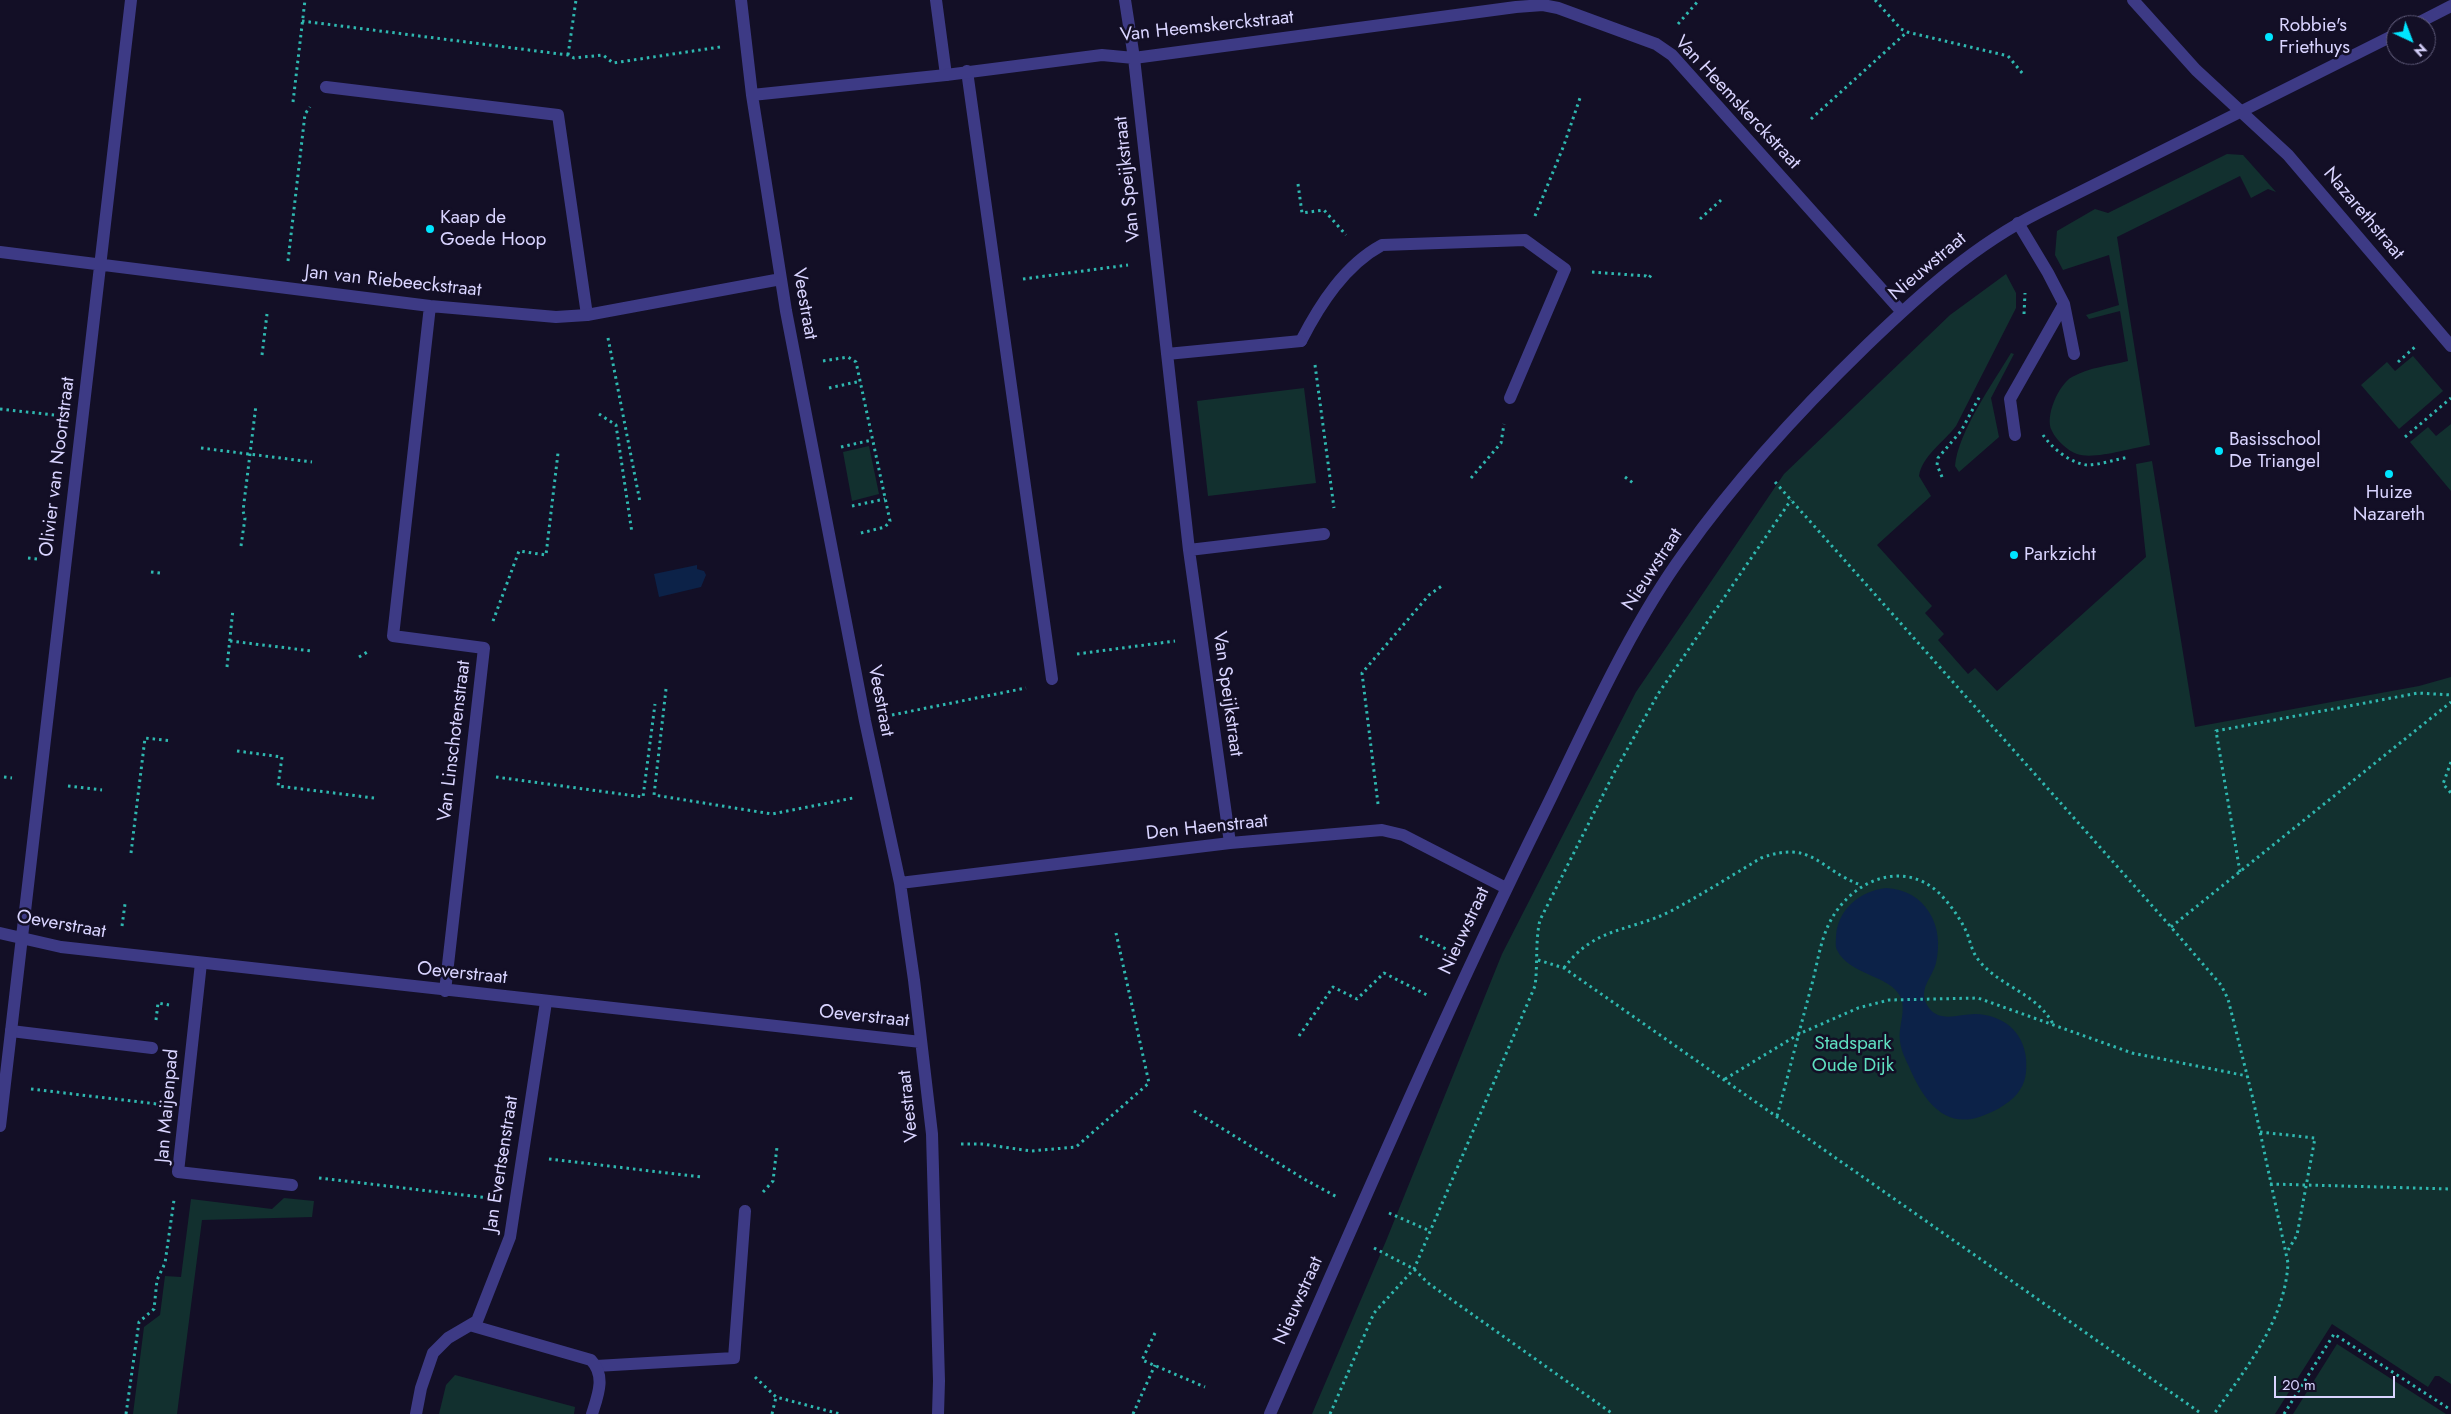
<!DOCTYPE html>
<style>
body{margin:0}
#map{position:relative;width:2451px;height:1414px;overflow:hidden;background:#130f26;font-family:Jost,sans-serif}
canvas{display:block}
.north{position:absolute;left:2386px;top:15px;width:50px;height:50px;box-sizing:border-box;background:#130f26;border:1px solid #625e7d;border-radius:50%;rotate:137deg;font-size:14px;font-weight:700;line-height:20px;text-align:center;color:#d9d4ff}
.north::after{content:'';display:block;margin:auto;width:18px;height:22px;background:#00e5ff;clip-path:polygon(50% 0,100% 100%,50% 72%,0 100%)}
.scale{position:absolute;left:2274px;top:1376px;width:121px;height:22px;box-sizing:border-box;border:2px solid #d9d4ff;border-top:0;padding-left:6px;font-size:15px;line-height:18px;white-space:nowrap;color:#d9d4ff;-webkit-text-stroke:4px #130f26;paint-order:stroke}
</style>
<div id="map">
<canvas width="2451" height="1414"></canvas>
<div class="north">N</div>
<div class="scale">20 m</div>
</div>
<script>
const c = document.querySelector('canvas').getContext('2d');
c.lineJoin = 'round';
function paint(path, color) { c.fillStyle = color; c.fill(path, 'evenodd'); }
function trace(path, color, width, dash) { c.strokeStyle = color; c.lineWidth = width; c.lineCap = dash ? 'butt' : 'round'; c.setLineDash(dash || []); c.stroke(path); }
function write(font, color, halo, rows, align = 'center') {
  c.font = font + ' Jost,sans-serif'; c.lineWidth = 5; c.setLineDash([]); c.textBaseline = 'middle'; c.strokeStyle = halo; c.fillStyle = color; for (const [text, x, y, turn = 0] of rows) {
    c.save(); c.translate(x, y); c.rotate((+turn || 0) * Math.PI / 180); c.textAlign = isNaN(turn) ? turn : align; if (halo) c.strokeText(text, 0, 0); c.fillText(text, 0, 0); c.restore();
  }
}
paint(new Path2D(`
 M2227,154L2243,155L2276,192L2268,189L2251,198L2240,176L2117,237L2150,445C2131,448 2094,460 2077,454C2068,451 2056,440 2052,431C2044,417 2059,384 2072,377C2090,367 2109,366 2128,361L2120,311L2089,319L2086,315L2119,305L2109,255L2063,270L2055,255L2057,231L2095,209L2108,213Z
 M2006,274L2016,293V308L1956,426C1944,442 1922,456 1919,476L1931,496L1877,545L1932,606L1925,613L1944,634L1938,640L1968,674L1975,668L1997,691L2146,557L2136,464L2152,461L2195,727L2419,686L2451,677V1384L2439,1376H2435L2428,1387L2332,1324L2275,1414H1312L1386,1241L1502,954L1636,692L1784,474L1950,315Z
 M2011,353L2014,354L1991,398L1999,437L1959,472L1955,466C1958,432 1993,383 2011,353Z
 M2413,356L2443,391L2399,429L2361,385L2387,362L2395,371Z
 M1304,388L1316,483L1208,496L1197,401Z
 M2451,424V491L2410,442L2428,427L2436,436Z
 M869,446L879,494L852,501L843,452Z
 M284,1198L314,1201L312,1217L202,1220L177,1414H133L144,1327L160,1315L165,1276L181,1277L191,1199L272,1209Z
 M2337,1344L2446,1414H2293Z
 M455,1375L575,1407L574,1414H439L446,1385Z`), '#12302f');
paint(new Path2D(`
 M697,565V569L704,571L706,575L701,587L659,597L654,574Z
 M1886,888C1926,890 1945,926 1936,963C1932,978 1918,989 1927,1005C1938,1024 1958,1014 1975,1014C2003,1015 2023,1031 2026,1058C2027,1072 2026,1083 2017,1094C2008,1105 1990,1114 1976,1118C1941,1127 1922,1096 1910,1069C1906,1060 1901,1051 1900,1041C1898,1026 1907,1010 1900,996C1889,975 1849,975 1837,950C1835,946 1836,941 1836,936C1838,909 1860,891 1886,888Z`), '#0c2248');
trace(new Path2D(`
 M1875,0L1901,29L1907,32L2008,56L2023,74
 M302,21L568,55L574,58L603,55L613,63L720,47
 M1678,24L1699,0
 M568,55L576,0
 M293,102L305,0
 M1811,119L1907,32
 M1298,184L1302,213L1324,210L1346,235
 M1535,216L1564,145L1581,95
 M1700,219L1721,200
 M288,261L305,114L310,107
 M1592,272L1646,276L1649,278L1653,272
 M1023,279L1128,265
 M2024,314L2025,293
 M608,338L640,502
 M262,355L267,314
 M823,361L848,357L856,362L890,521L885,527L857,534
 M2398,362L2416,346
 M1315,365L1334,508
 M829,388L861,381
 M0,409L54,415
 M599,414L616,425L632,533
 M2043,435C2052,448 2070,463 2087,465C2100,465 2117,459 2129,457
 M2405,437L2451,398
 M841,447L872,440
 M201,448L312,462
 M1625,477L1633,483
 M1942,477L1937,465L1938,458L1961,431L1981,394
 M1471,478L1501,443L1504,424
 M1775,482L2171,927L2221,985L2228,999L2253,1099L2288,1263C2285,1321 2246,1368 2214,1414
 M852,506L885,499
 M241,546L245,518L243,511L256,405
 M28,558L38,559
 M151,572L160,573
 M493,621L519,551L546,555L558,453
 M230,641L312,651
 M1077,654L1175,641
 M359,657L369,651
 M227,667L233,609
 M666,689L654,795L772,814L853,798
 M892,715L1026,688
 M237,751L282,757L278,786L374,798
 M2451,762L2443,784L2451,793
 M4,777L12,778
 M496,777L643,797L655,704
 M68,786L102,790
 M1378,804L1362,673L1429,595L1443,585
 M131,853L145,738L172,741
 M2240,872L2216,731L2418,693L2451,695
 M122,926L125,904
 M2171,927L2451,702
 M1420,936L1448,950
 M1538,960L1564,968L2202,1414
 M1564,968C1595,926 1630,932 1671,911C1701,895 1731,876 1761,858C1813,839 1819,870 1861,885
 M156,1020L158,1003L169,1005
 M1299,1036L1333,987L1357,999L1384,973L1427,995
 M1725,1079L1799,1034L1858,1008L1889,1000L1978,998L2132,1053L2247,1076
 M31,1089L157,1104
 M1194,1111L1304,1179L1337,1197
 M1777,1116C1789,1072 1800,1028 1812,984C1817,965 1820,943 1828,926C1847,883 1901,857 1939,893C1950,904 1960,918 1967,933C1970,941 1972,951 1977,958C1997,986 2036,992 2053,1024
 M2260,1132L2315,1138L2297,1235L2287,1252
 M961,1144H982L1031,1151L1076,1147L1149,1083L1116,933
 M549,1159L702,1177
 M319,1178L489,1198
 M2270,1184L2451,1189
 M763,1192L773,1181L777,1147
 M1389,1213L1430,1231
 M1374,1248L1414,1269L1428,1283L1613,1414
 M1155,1333L1142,1360L1205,1387
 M755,1377L776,1397L840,1414
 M126,1414L139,1322L154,1309L157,1280L165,1263L174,1200
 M772,1414L776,1397
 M1133,1414L1155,1365
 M1330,1414L1374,1313L1414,1269L1535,986C1538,964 1535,941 1540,920L1614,773L1658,694L1791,500
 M2284,1414L2334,1334L2451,1410`), '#2fb8b0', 3, [2.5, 4]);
trace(new Path2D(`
 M936,0L946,75
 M967,71L1052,679
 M326,87L558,115L587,315
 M2018,223L2048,273L2064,304L2074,354
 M1301,341C1320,304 1345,265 1382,245L1525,240L1565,269L1510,398
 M2015,435L2010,399L2064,304
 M201,963L178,1172L292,1185
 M11,1031L152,1048
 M596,1366L734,1358L745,1211`), '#3d3a85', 12);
trace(new Path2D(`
 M741,0L752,95L786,311L865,721L900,883L914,980L932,1134L939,1381L938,1414
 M1125,0L1134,58L1189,550L1230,843
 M2133,0L2196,70L2288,155L2451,346
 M2414,25L2451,6
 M752,95L946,75L1102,55L1134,58L1516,7L1543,5L1558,8L1656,44L1672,55L1902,312
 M0,252L430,306L556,317L587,315L781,279
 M430,306L393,636L484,648L445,991
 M1167,354L1301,341
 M1189,550L1324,534
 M900,883L1230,843L1382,830L1403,835L1506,888
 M0,933L61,947L921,1042
 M0,1126L131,0
 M473,1326L591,1360C606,1376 598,1395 592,1414
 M416,1414L421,1388L433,1353L448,1338L477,1321L510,1237L546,1002
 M1270,1414C1358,1214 1445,1012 1542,816C1584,731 1628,630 1684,553C1737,478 1801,409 1867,345C1919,295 1974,245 2040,212L2396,34`), '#3d3a85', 12);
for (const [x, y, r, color] of [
 [2269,37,5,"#00e5ff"],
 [430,229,5,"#00e5ff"],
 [2219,451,5,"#00e5ff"],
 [2389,474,5,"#00e5ff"],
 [2014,555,5,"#00e5ff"]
]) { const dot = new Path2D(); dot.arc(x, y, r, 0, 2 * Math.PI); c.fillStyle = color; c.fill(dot); trace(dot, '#130f26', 2); }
write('19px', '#d9d4ff', '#130f26', [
 ["Robbie's",2279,26],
 ["Friethuys",2279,48],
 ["Kaap de",440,218],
 ["Goede Hoop",440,240],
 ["Basisschool",2229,440],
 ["De Triangel",2229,462],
 ["Huize",2389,493,"center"],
 ["Nazareth",2389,515,"center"],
 ["Parkzicht",2024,555]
], 'left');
write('19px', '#d9d4ff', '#130f26', [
 ["Van Heemskerckstraat",1207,27,-6],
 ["Van Heemskerckstraat",1737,103,47],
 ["Van Speijkstraat",1128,179,-96],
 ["Nazarethstraat",2363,214,50],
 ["Nieuwstraat",1928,267,-40],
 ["Jan van Riebeeckstraat",393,282,6],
 ["Veestraat",804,304,80],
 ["Olivier van Noortstraat",58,467,-83],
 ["Nieuwstraat",1653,570,-57],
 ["Van Speijkstraat",1227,694,82],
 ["Veestraat",880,701,79],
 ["Van Linschotenstraat",455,741,-83],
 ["Den Haenstraat",1207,828,-6],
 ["Oeverstraat",61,925,10],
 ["Nieuwstraat",1465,931,-65],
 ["Oeverstraat",462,974,6],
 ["Oeverstraat",864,1017,6],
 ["Jan Maijenpad",168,1106,-85],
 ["Veestraat",909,1106,-96],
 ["Jan Evertsenstraat",502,1164,-81],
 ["Nieuwstraat",1299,1301,-66]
]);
write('19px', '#5fe0c0', '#130f26', [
 ["Stadspark",1853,1044],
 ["Oude Dijk",1853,1066]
]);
</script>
